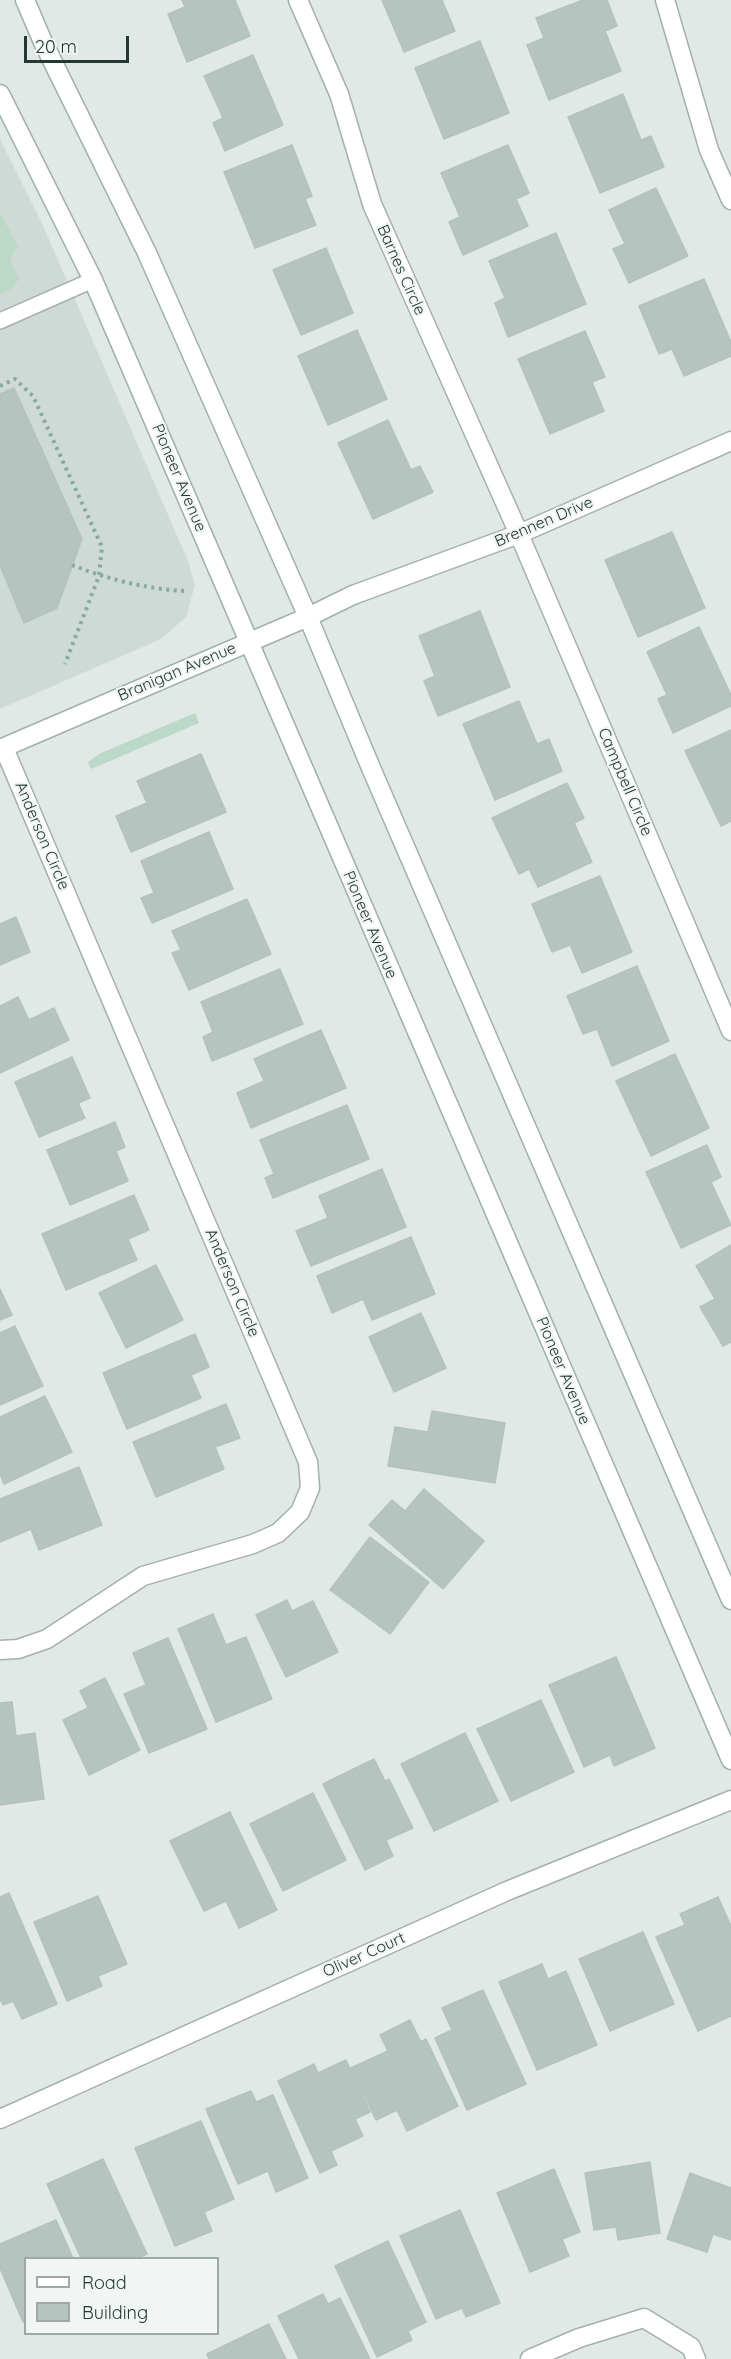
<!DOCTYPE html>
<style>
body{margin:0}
#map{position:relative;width:731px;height:2359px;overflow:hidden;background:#e1e9e7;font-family:Quicksand,sans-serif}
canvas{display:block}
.legend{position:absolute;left:24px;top:2257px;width:195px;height:78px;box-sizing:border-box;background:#f1f6f4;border:2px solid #9faaa8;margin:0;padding:8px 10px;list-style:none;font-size:18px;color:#233835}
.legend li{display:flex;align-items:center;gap:12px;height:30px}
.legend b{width:30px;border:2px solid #9faaa8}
.scale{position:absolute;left:24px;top:36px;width:105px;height:27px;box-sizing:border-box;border:3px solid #233835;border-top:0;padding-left:8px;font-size:18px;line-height:21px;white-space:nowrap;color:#233835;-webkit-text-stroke:4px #f1f6f4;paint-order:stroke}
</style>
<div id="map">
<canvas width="731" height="2359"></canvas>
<ul class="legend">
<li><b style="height:8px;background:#fff"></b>Road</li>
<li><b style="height:16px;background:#b6c4c0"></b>Building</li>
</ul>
<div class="scale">20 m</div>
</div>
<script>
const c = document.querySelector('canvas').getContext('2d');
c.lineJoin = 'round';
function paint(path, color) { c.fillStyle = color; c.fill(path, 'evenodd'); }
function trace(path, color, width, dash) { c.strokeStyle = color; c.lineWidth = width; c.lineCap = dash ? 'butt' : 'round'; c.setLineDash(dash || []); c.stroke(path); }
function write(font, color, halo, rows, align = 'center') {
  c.font = font + ' Quicksand,sans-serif'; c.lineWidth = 4.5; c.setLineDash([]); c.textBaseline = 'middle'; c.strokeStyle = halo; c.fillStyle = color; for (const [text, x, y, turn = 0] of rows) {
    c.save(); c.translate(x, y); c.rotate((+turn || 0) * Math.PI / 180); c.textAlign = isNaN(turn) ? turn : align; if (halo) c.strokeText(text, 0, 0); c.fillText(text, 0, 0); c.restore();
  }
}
paint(new Path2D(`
 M0,139L41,221L188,561L195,585L186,617L161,639L0,709Z`), '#cfd9d6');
paint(new Path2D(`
 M0,213L19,248L15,250L10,261L19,279L12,288L0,295Z
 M195,713L199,723L91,769L88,762L99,754Z`), '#bcd8c8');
const building = new Path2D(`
 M182,0H235L250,36L187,62L168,14L185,7Z
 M382,0H442L455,31L404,52Z
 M583,0H607L617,26L605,31L621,71L549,100L527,45L544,38L536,18Z
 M480,41L509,113L444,139L415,68Z
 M253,55L283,125L225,151L213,123L223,118L204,76Z
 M623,94L641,140L651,136L664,167L600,193L568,117Z
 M292,145L312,196L305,199L316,225L255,248L224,172Z
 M508,145L529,193L516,199L528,226L463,255L449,222L460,217L441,173Z
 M656,188L688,256L629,283L613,249L625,244L609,210Z
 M556,233L586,304L508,337L495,303L505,298L489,261Z
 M326,248L353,313L301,335L273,270Z
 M704,279L731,342V356L684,376L672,349L659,354L639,306Z
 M357,330L387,399L328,425L298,356Z
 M585,331L605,377L592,382L604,411L550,434L518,359Z
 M14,388L82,539L57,608L24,623L0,565V394Z
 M388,420L411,470L420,466L433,492L373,519L338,443Z
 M672,532L705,608L638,637L605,560Z
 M480,611L510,687L438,716L424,681L435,676L419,636Z
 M699,627L731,695V706L673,733L658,699L667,695L647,652Z
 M519,701L537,744L549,739L562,771L495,800L463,724Z
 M731,730V821L721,826L685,751Z
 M201,754L226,812L131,852L116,816L147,803L137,781Z
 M567,783L584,818L574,823L592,862L538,887L529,869L519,874L492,818Z
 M209,832L233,889L152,923L141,898L154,893L141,861Z
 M600,876L632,952L582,973L570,945L552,952L532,904Z
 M247,899L271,954L189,990L172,953L181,950L172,931Z
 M16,917L30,952L0,965V924Z
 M637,966L669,1041L612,1066L597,1029L583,1034L567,996Z
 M280,969L303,1024L212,1061L203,1037L213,1032L201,1002Z
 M18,997L29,1020L54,1008L69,1040L0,1073V1006Z
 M321,1030L346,1088L251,1128L237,1093L264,1081L254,1059Z
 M675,1054L709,1128L651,1156L616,1081Z
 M72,1057L90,1098L78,1103L85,1118L39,1137L15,1082Z
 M347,1105L369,1159L273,1198L265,1178L274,1174L260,1140Z
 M115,1122L125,1147L116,1151L128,1181L70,1205L47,1150Z
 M707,1145L721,1177L711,1182L731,1225L681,1248L646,1172Z
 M382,1169L406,1227L311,1266L296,1231L328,1218L319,1196Z
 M134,1195L149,1230L128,1239L137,1260L66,1290L42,1234Z
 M411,1237L435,1294L372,1320L363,1299L332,1313L317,1276Z
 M731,1245V1342L723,1346L700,1307L715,1299L696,1266Z
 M156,1265L183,1320L126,1348L99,1293Z
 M0,1289L12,1315L0,1320Z
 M421,1313L446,1368L394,1392L369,1337Z
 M15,1326L43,1386L0,1405V1333Z
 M195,1334L209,1367L191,1375L201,1398L127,1429L103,1373Z
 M45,1396L72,1452L4,1484L0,1474V1417Z
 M226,1404L240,1438L215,1447L224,1469L156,1497L133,1442Z
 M432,1411L505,1423L495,1483L388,1466L395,1427L428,1432Z
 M79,1467L102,1525L39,1550L31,1529L0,1542V1499Z
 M424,1489L484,1541L443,1589L369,1525L392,1500L405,1511Z
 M370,1537L429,1582L390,1634L330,1590Z
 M287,1600L292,1611L313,1601L338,1652L286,1677L256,1615Z
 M213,1614L226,1645L246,1637L272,1699L216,1722L178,1629Z
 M168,1638L207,1729L149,1753L124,1694L146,1685L133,1653Z
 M616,1657L655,1748L614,1766L610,1755L584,1767L549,1685Z
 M105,1678L140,1750L89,1775L63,1720L88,1708L80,1691Z
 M541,1700L574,1772L511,1801L477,1729Z
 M12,1702L16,1736L35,1733L44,1799L0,1805V1703Z
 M465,1733L498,1801L434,1831L401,1764Z
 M374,1759L385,1781L389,1779L413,1828L386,1840L393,1856L365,1870L323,1784Z
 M313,1793L346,1860L283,1891L250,1824Z
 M230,1812L277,1910L239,1928L226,1901L204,1911L170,1841Z
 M9,1893L57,2004L22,2019L13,2001L3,2005L0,1999V1897Z
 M98,1896L127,1964L98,1976L102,1986L67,2001L34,1922Z
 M718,1897L731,1926V2016L698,2031L656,1937L685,1925L680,1914Z
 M643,1932L674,2004L610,2031L579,1959Z
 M542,1964L548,1979L566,1971L597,2045L537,2070L499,1982Z
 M483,1990L526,2084L467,2110L435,2038L452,2030L442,2008Z
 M410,2020L421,2042L426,2039L458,2106L407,2131L397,2110L376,2120L351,2068L388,2051L380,2035Z
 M346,2060L370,2112L355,2119L363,2136L331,2151L337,2165L320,2173L278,2081L314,2064L318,2073Z
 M251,2091L256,2102L273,2095L308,2178L276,2192L268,2171L238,2184L206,2109Z
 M201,2121L234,2199L204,2212L212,2231L175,2246L135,2148Z
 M103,2159L147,2254L138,2258H81L47,2184Z
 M650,2162L660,2233L618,2240L616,2227L594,2230L585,2173Z
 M554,2169L580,2232L562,2239L569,2256L530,2272L497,2193Z
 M690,2173L731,2188V2240L713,2234L707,2252L667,2239Z
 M460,2210L500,2303L466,2317L462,2308L436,2319L400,2236Z
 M56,2220L73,2258H26V2321L23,2322L0,2268V2244Z
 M388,2241L426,2322L408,2331L412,2340L377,2357L335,2266Z
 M323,2294L328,2304L340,2298L370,2359H299L278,2316Z
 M269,2324L286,2359H209L207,2354Z`);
paint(building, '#b6c4c0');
trace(building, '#b4c2be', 1.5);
const lane = new Path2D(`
 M0,321L93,280`);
const street = new Path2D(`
 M298,0L339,94L372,204L519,534L731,1031
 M665,0L709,150L731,200
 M353,595L519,534L731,441
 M0,1650L18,1649L47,1639L143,1576L253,1544L278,1533L300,1512L310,1488L308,1462L4,748
 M0,2119L507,1891L731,1800
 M530,2359L579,2338L644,2318L691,2347L696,2359`);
const secondary = new Path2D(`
 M25,0L43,42L147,253L308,617L371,768L731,1600
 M0,94L93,280L731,1760
 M0,749L308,617L353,595`);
trace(lane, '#a4b0ae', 18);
trace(street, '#a4b0ae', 21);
trace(secondary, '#9eb1ac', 21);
trace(new Path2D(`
 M0,386L15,379L33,396L102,547L99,576L65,664
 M72,565C107,579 147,589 184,591`), '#85a9a3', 4, [3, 4.5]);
trace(lane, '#fff', 15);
trace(street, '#fff', 18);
trace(secondary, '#fff', 18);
write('16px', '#233835', '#f1f6f4', [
 ["Barnes Circle",401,270,66],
 ["Pioneer Avenue",179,478,67],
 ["Brennen Drive",544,522,-23],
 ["Branigan Avenue",177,672,-23],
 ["Campbell Circle",625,782,67],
 ["Anderson Circle",42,836,67],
 ["Pioneer Avenue",370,925,67],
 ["Anderson Circle",232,1283,67],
 ["Pioneer Avenue",563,1371,67],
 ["Oliver Court",364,1955,-24]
]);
</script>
